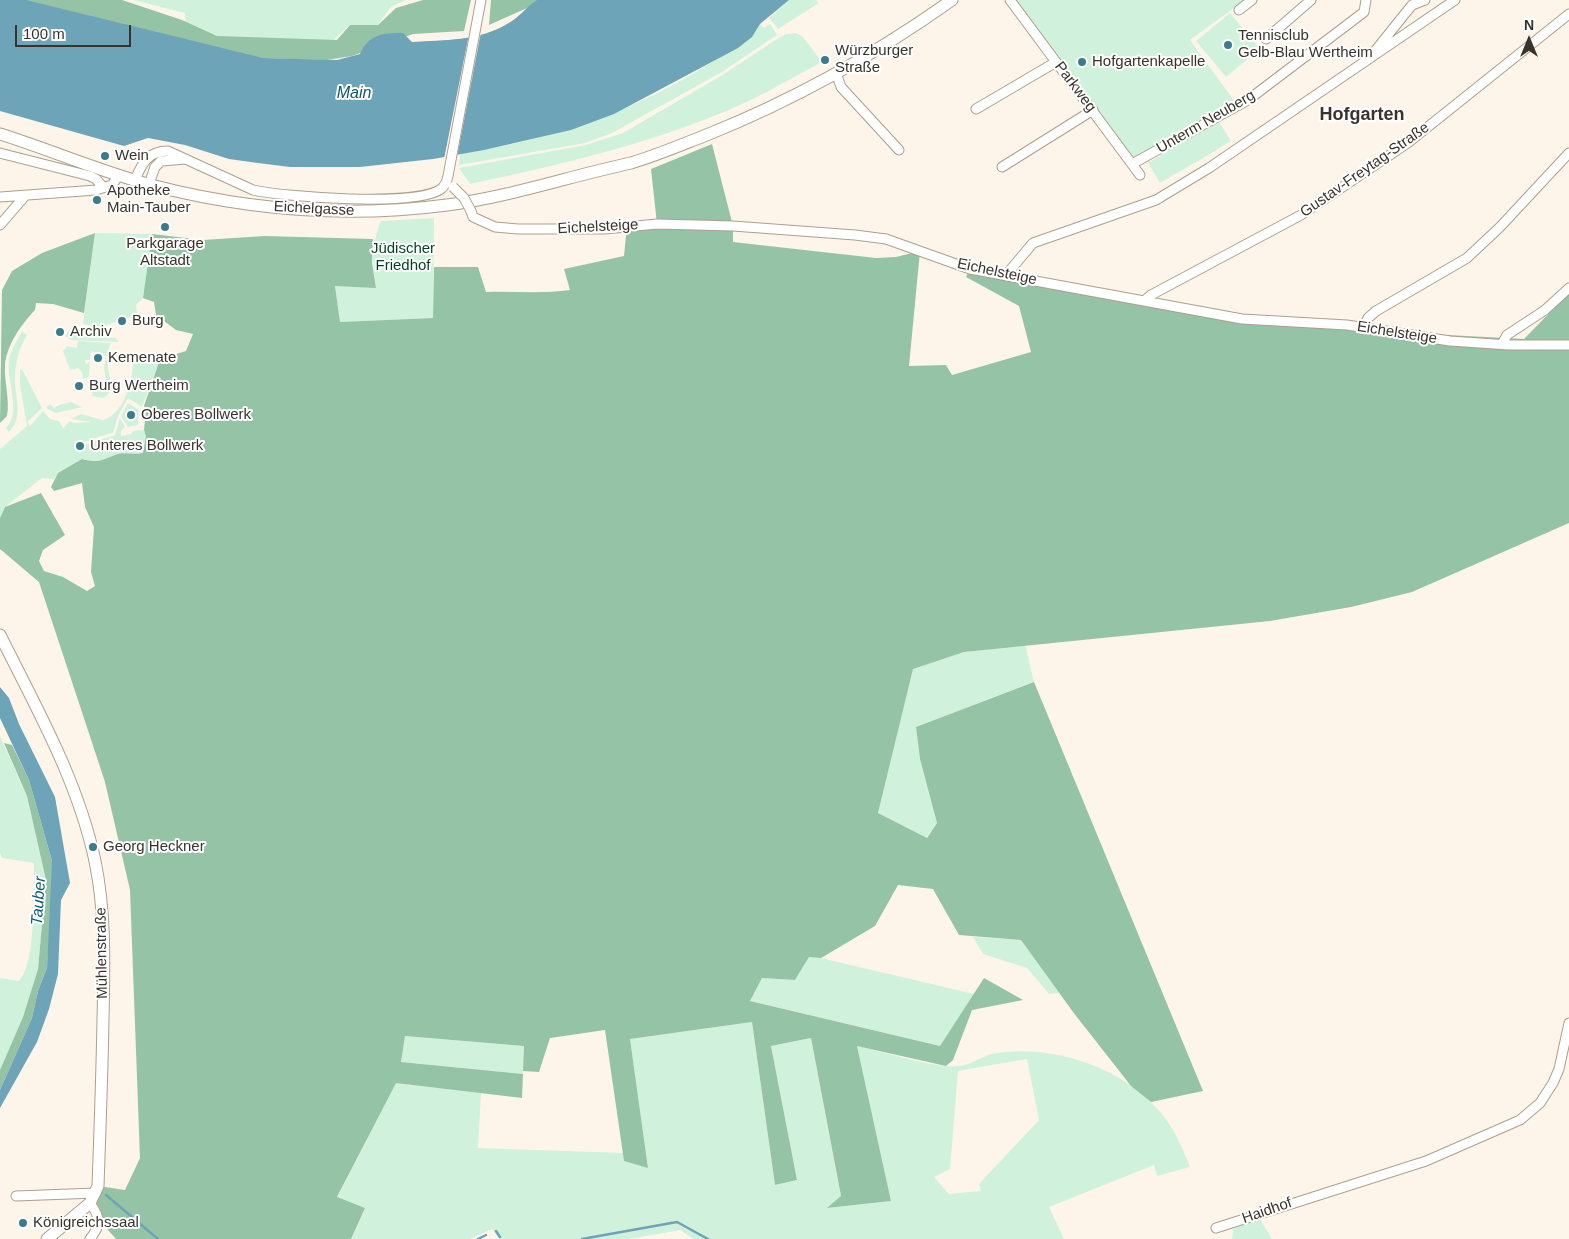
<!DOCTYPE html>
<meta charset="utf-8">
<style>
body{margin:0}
#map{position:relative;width:1569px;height:1239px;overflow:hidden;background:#fef5ea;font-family:Helvetica,sans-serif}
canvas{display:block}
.north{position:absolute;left:1504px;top:15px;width:50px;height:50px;-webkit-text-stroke:4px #fff;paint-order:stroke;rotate:0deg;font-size:14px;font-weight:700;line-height:20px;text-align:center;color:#39332c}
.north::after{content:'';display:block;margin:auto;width:18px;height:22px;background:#39332c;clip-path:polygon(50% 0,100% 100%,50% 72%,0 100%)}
.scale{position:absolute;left:15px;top:25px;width:116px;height:22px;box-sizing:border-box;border:2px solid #39332c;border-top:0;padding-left:6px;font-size:15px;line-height:18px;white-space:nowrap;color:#39332c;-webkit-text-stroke:4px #fff;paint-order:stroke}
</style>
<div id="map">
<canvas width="1569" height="1239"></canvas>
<div class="north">N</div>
<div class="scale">100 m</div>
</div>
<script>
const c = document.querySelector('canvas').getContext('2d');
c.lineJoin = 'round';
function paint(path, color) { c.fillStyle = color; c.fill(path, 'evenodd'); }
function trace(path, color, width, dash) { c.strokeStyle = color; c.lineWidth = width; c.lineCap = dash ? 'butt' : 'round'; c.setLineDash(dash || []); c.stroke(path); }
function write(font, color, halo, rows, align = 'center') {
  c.font = font + ' Helvetica,sans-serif'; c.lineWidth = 4; c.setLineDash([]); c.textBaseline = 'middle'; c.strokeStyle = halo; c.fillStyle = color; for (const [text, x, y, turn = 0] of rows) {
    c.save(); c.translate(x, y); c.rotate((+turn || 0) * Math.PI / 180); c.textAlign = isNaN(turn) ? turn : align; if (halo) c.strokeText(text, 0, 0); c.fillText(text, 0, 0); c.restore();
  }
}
paint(new Path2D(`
 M133,0H406L391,7L375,28L350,25L329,44L304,49L198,33L186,23L185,13Z
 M789,0H816L819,3L778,29L769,18Z
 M1010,0H1245L1190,40L1238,106L1132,164Z
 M1230,13L1260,49L1226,77L1196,41Z
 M760,24L764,28L770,24L777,35L722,72L612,133L585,143L459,165L460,154C557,138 637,111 720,57C734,47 752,41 760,24Z
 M796,33L803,37L822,62C785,82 749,103 709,118C633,148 550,167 470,184L459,168L586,145L623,133L724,74L777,39L786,34Z
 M1218,120L1231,141L1195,163L1193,160L1194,163L1160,183L1148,163Z
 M434,218L433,318L340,322L335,286L376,287C372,261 371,246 381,221Z
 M95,233L152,234L143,298L136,305L137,315L101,327L83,324Z
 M72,327L81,330L80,334L116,338L119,342L71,340L65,336Z
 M22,331L27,335C19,348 16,361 15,376C14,395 25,417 9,432L6,428C22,412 6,381 9,360C11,349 17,341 22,331Z
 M78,341L111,343L108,351L110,355L106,356L112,390L104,398L92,396L93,390L107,387L104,368L106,355L91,351L90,360H85L86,364L90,362L89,376L83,379L82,372L78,368L70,370L63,351L67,346L77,348Z
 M148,355L160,359L142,407L128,398L118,416L113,433C105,434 77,445 73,447L76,450H81L84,445L115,435L120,418L125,427L121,431V436L131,434L133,431L144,430L146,435L143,453C135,455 125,452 118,454C103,459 100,464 82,459L58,473L54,479L42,478L5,507L0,518V449L27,426L20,385V370L22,369L42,408L27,422L30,426L43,411L50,419L59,421L63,428L70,421L74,423L91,422L71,419L81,414L103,420C124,414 133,380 133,361Z
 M71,402L82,407L56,413L46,408L50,404L54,408L59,405Z
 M128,403L139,410L138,425L128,427L121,416Z
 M1025,644L1034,682L916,727L920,759L937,823L926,838L878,813L913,668L964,652Z
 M0,736L27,796L46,880L38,969L23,1017L0,1070V978L18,981C36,969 34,886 34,863L2,858L0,853Z
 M973,937L1021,940L1059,993L1049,994L1027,968L983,954Z
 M809,957L821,958L974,994L940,1046L750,1001L762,978L795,980Z
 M752,1022L775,1185L797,1180L771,1046L811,1038L841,1197L828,1208L891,1201L857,1046C886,1052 916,1063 946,1066C970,1069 978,1056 997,1053C1054,1044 1125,1068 1162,1114C1175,1130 1183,1149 1190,1167L1157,1176L1154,1165L1049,1207L1064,1239H694L680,1230L630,1239H499L492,1229L470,1239H351L365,1208L337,1198L396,1082L481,1093L478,1148L623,1153L624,1161L648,1167L630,1039ZM1027,1059L1039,1120L979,1184L981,1191L949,1194L934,1177L950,1169L958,1071Z
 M405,1036L524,1046L523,1074L401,1062Z
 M1257,1214L1272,1239H1232L1234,1222Z`), '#d0f2dc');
paint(new Path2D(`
 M16,0H122L182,20L217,36L337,40L350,25H378L396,8L423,0H471L464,31L413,34L352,56L327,60L261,58Z
 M491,0H545L489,25Z
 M712,144L733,226V242L876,258L896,257L920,251L909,366L946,365L952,375L1031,352L1019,306L966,277L970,269L1199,312L1356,321L1428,334L1524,339L1569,293V523L1412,592L1351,607L1270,621L964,652L913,669L878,813L927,838L937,823L920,759L916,727L1034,682L1203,1091L1151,1102L1131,1086L1073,1012L1021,940L959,935L933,889L898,885L875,926L821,958L809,957L795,980L762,978L750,1001L940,1046L984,978L1023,1000L972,1010L953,1060L946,1066L857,1046L891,1201L827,1208L841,1196L811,1038L771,1046L797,1180L775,1185L752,1022L630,1039L648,1168L624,1161L605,1030L550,1038L539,1072L523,1071L524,1046L405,1036L401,1062L523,1074L522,1098L396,1083L337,1197L365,1208L351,1239H116L100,1221L90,1203L98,1186L125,1190L140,1158L130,890L105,782L39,582L0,549V518L5,507L41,493L65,535L43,550L39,561L44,571L63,577L87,591L95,586L91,572L94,527L85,507L82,483L54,491L51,487L58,473L82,459C100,464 103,459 118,454C125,452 135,455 143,453L146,436L144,430L146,410L144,406L160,359L186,351L193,334L176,330L156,315L154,302L143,298L152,234L203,240L265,236L373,239L372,263L376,288L335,286L340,322L433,318L434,267H478L486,292C515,291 542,294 570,290L564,269L624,256L626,235L641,224H657L651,169Z
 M95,233L84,313L53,304L36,303L35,310C21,325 7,344 5,365C4,382 10,399 7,416L0,423L2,290L12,271L42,253Z
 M4,743L12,745L29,780L48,847L52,861V892L47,968L38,991L32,1018L0,1090V1070L23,1017L38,969L46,880L27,796Z`), '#95c3a6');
paint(new Path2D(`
 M0,0H26L263,58L337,60L360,54C369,34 383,33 403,33L412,42C444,40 479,41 507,24C519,18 526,7 537,0H789L760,24L752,37L738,48L614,114L571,130L484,150L433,159L360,167H290L258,163L229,159L185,145L148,138L124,146L0,111Z
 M0,687L9,698L19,724L55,797L70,883L61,900L58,974L49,1009L37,1042L0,1108V1090L32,1018L38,991L47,968L52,861L29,780L0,718Z`), '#6ea4b7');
paint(new Path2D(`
 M481,32L457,157L444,159L469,34Z`), '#fef5ea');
trace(new Path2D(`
 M106,1195L158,1239
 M496,1231L500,1237
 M478,1239L486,1235
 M582,1239L677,1222L708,1239`), '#6ea4b7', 2.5);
const minor = new Path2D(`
 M1010,0L1140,175
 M1239,10L1252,0
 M1266,39L1311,0
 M1375,51L1412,5L1425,0
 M836,73L841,87L899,150
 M976,109L1056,62
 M0,153L90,176L96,179L103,187
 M1132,164L1248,100L1364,12L1366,0
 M1002,167L1093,110
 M135,180C142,163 148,151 168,151L253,190C284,197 417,207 441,189C445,186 447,181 448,176L481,0
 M149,184L155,167L161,161L186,159
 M0,197L96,190L112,185L119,175
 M471,211L473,217L495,227L518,229H605L657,224L733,226L855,235L886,239L970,269L1242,319L1347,325L1450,341L1509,345H1569
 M0,225L25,196
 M1006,275L1033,243L1156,200L1209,168L1455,0
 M1144,301L1151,295L1301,215L1409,142L1569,14
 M1364,327L1368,318L1376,311L1467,258L1500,227L1569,153
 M1502,344L1507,335L1545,310L1569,288
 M16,1196L96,1193
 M1216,1228L1426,1161L1520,1120L1540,1103L1553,1083L1559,1069L1569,1023
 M90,1239C101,1225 101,1218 90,1203`);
const major = new Path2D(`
 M0,134C51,150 99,171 151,185C247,210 348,218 447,205C509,197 570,176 631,163C658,155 683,144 709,134C796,99 876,54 952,0
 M0,635C36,707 78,781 95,861C106,914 104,966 103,1020C102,1075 100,1131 98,1186L90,1203L47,1239`);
trace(minor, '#ad9f8c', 11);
trace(major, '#ad9f8c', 13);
trace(minor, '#fff', 9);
trace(major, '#fff', 11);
const minorBridge = new Path2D(`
 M453,187L464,198L471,211`);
trace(minorBridge, '#ad9f8c', 11, []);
trace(minorBridge, '#fff', 9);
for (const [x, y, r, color] of [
 [1228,45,5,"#3a7b8d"],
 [825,60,5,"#3a7b8d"],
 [1082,62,5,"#3a7b8d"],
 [105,156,5,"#3a7b8d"],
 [97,200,5,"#3a7b8d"],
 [165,227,5,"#3a7b8d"],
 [122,321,5,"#3a7b8d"],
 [60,332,5,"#3a7b8d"],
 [98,358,5,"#3a7b8d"],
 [79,386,5,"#3a7b8d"],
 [131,415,5,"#3a7b8d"],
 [80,446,5,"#3a7b8d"],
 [93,847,5,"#3a7b8d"],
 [23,1223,5,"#3a7b8d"]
]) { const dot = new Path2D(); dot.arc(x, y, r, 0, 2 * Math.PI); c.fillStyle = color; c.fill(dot); trace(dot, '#fff', 2); }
write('15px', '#39332c', '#fff', [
 ["Tennisclub",1238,36],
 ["Gelb-Blau Wertheim",1238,53],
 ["Würzburger",835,51],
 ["Straße",835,68],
 ["Hofgartenkapelle",1092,62],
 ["Wein",115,156],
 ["Apotheke",107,191],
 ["Main-Tauber",107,208],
 ["Parkgarage",165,244,"center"],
 ["Altstadt",165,261,"center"],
 ["Burg",132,321],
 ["Archiv",70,332],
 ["Kemenate",108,358],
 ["Burg Wertheim",89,386],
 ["Oberes Bollwerk",141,415],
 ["Unteres Bollwerk",90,446],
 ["Georg Heckner",103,847],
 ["Königreichssaal",33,1223]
], 'left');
write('15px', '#39332c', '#fff', [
 ["Parkweg",1075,87,53],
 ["Unterm Neuberg",1206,122,-30],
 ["Gustav-Freytag-Straße",1365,170,-35],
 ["Eichelgasse",314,209,3],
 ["Eichelsteige",598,227,-3],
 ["Eichelsteige",997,272,12],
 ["Eichelsteige",1397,333,9],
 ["Mühlenstraße",102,953,-91],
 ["Haidhof",1267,1211,-19]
]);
write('15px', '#033f23', '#fff', [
 ["Jüdischer",403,249],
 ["Friedhof",403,266]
]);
write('italic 16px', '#0f596e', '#fff', [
 ["Main",354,94],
 ["Tauber",39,901,-86]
]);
write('bold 18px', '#39332c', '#fff', [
 ["Hofgarten",1362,115]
]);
</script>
